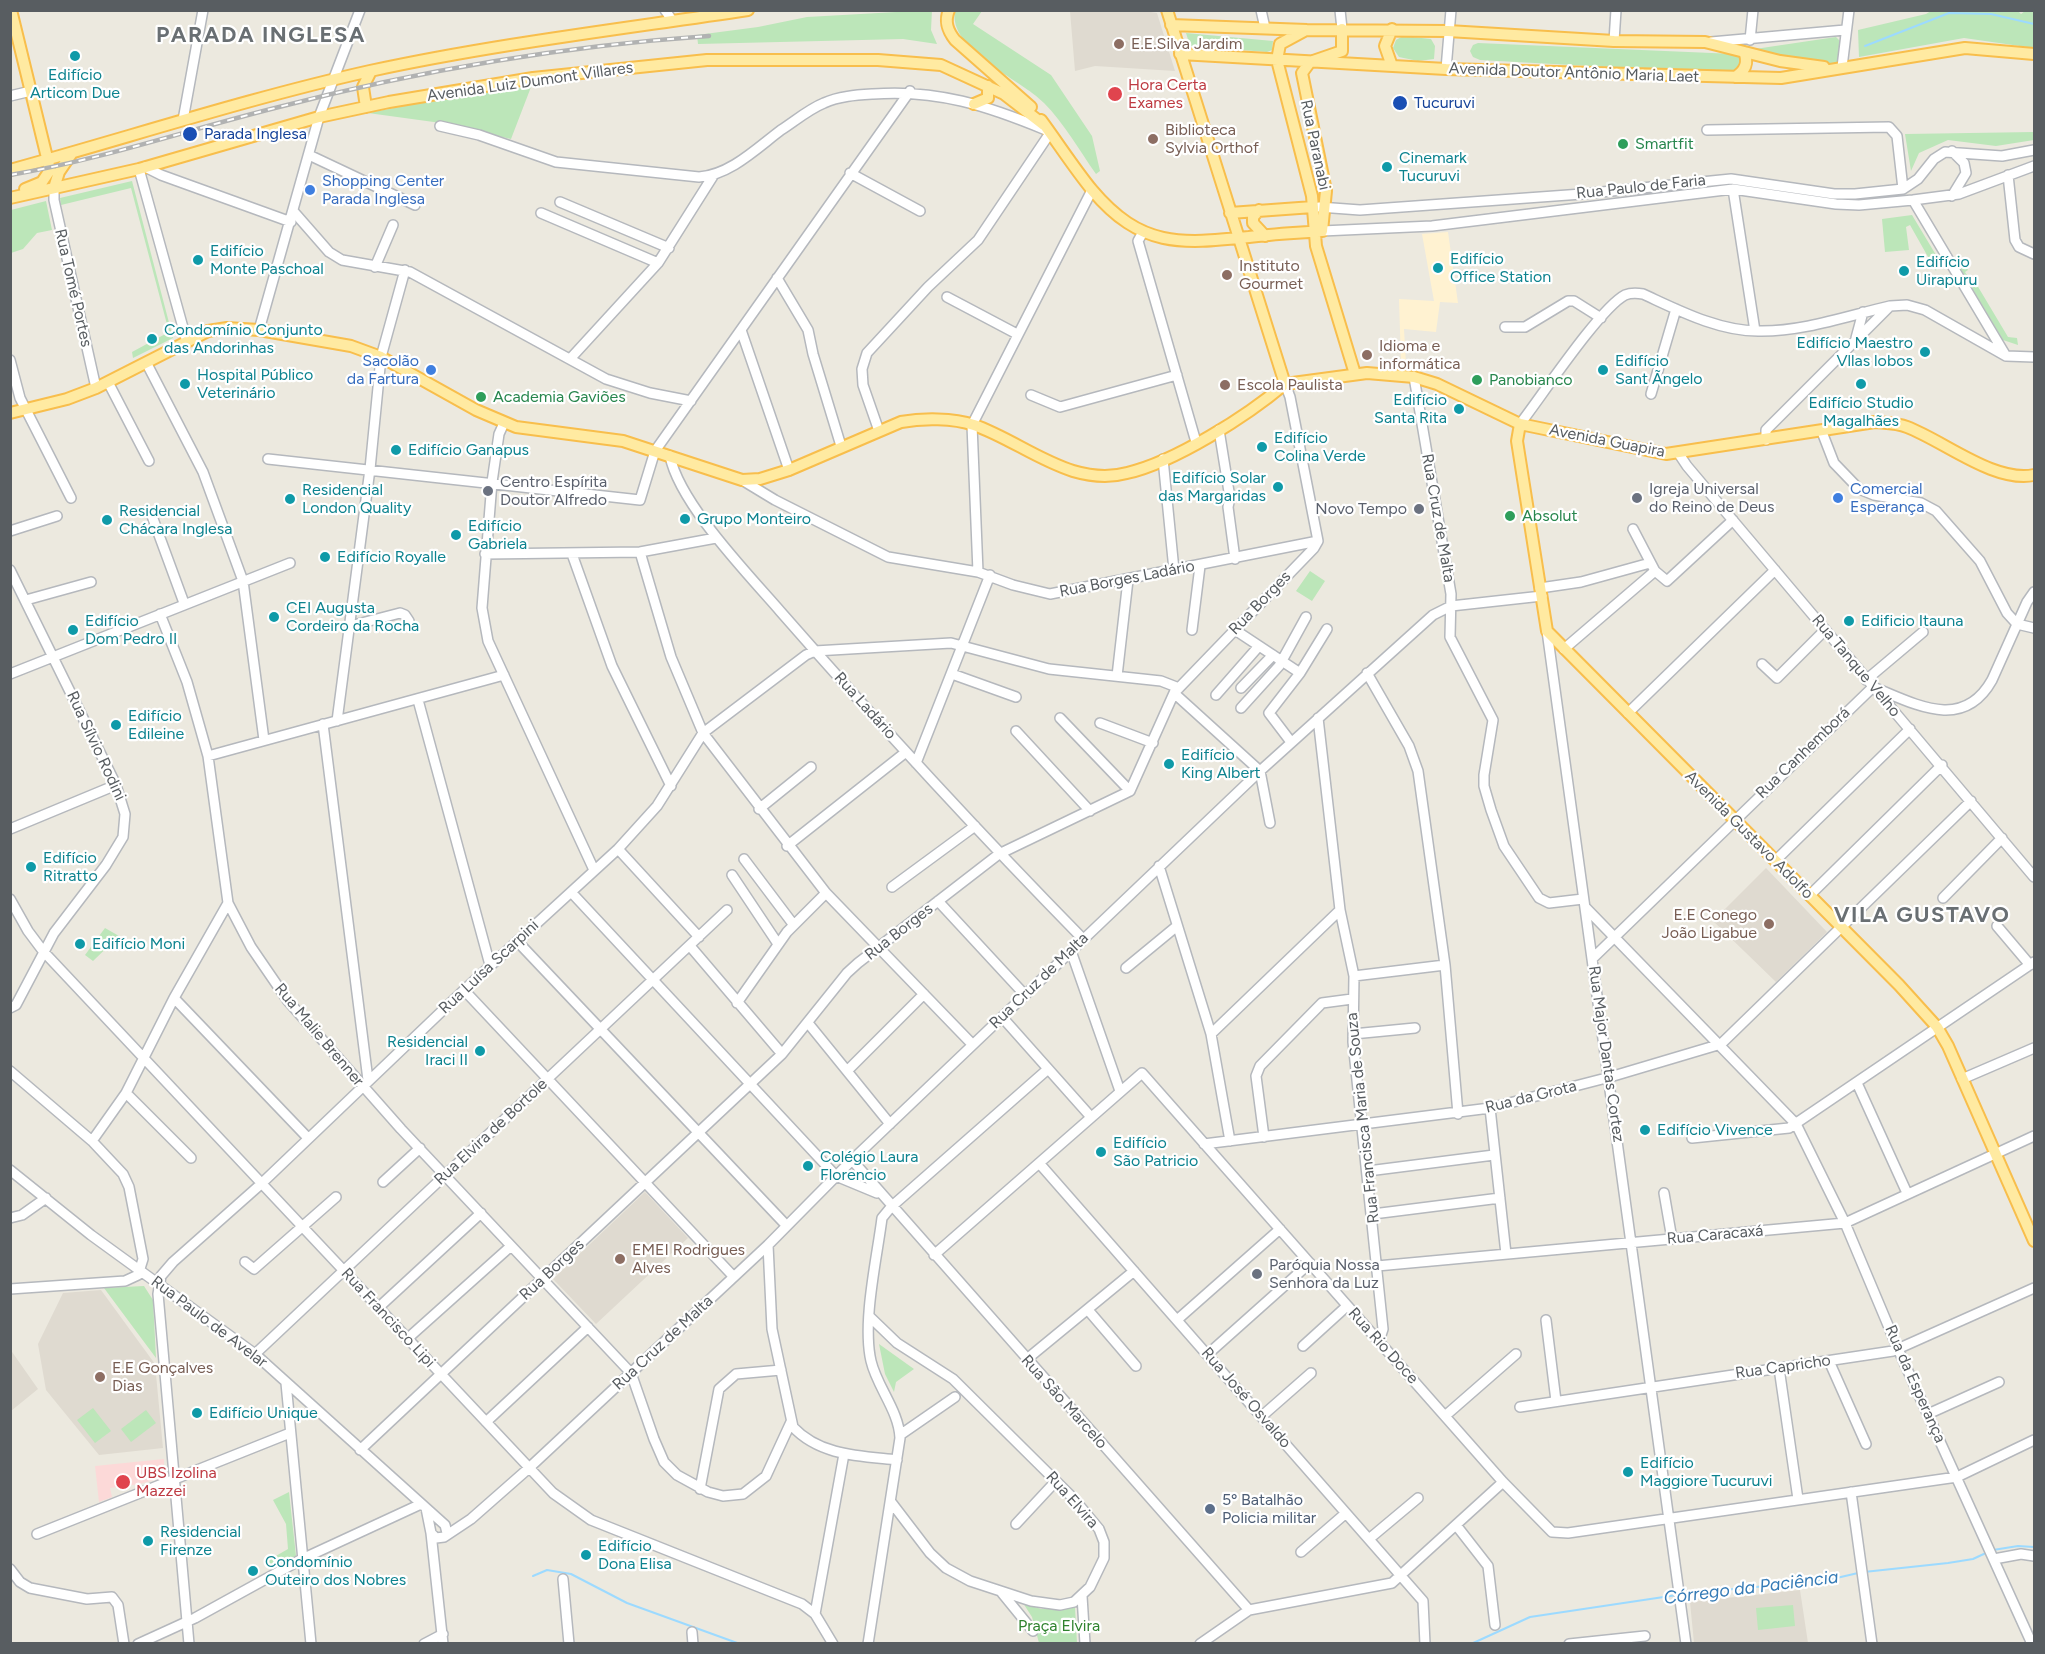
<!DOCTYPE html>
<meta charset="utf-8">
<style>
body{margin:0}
#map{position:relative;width:2045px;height:1654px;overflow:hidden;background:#ece9df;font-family:Figtree,sans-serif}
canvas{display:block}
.frame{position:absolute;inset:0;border:12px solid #585d61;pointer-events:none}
</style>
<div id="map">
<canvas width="2045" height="1654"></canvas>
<div class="frame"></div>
</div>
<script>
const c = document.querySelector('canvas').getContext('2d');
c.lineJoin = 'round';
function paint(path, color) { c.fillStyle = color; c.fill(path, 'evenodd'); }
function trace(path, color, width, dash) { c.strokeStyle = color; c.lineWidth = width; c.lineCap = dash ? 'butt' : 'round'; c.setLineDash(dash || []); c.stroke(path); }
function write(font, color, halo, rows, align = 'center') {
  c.font = font + ' Figtree,sans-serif'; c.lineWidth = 4.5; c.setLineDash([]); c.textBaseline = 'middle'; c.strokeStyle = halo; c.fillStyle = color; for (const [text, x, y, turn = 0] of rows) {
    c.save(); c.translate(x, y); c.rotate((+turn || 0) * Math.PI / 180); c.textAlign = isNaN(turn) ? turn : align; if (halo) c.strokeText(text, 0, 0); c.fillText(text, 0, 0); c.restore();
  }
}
paint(new Path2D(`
 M1448,232L1458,303L1440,302L1436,332L1404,329L1406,364L1401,363L1399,299L1434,301L1422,234Z`), '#fff2d1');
paint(new Path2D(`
 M1138,10L1157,13L1175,71L1095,66L1075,71L1070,11Z
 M1766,868L1827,932L1776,982L1713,921Z
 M645,1192L688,1238L596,1324L553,1279Z
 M101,1290L155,1364L163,1448L99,1455L46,1390L38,1344L63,1293Z
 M10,1349L38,1389L11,1411H10Z
 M1800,1590L1808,1643H1694L1690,1602Z`), '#dfdad0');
paint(new Path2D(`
 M164,1459V1477L140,1484L110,1488L112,1497L99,1502L95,1466Z`), '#fcd9d8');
paint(new Path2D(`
 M932,10L931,30L937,44L903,39L698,44L697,35L758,27L807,17Z
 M2017,10L2021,14L2025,11L2034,12V48L1964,38L1859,57L1858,30L1926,14L1931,11Z
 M955,11H982L973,24L1051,75L1092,136L1100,171L1096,174C1079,150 1064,123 1044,103C1021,79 948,50 955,11Z
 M1186,33L1273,41L1272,50L1267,52L1190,46Z
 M1403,36L1431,39L1435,46L1434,59L1418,61L1399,57L1393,48L1396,40Z
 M1836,37L1840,41L1838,63C1810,65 1781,58 1755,49Z
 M1478,43L1735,54L1744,61L1737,74L1480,60L1473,57L1470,51L1473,45Z
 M531,87L511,139L441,123L368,113L466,94Z
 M2034,132V140L1996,146L1948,140L1919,153L1911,171L1905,134Z
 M132,181L173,338L133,358L132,352L169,332L131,188L61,205L60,198Z
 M46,201L52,230L37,233L23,249L11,253V210Z
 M1912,215L1939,260L1936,271L1910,225L1906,227L1909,250L1885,252L1882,219Z
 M1959,255L1968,270L1965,272L1968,277L1971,275L2008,337L2017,338L2018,345L2003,340L1954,258Z
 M1310,571L1325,581L1312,601L1296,591Z
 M105,928L119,936L93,961L85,955Z
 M144,1286L153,1300L156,1358L104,1288Z
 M879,1344L914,1369L896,1382L894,1392L885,1374Z
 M93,1408L111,1431L95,1443L77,1420Z
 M146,1410L156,1423L131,1442L121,1429Z
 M289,1492L296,1556L270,1569L267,1561L288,1549L286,1524L273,1500Z
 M1023,1603L1041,1609L1075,1607L1077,1643H1039L1032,1617Z
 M1793,1605L1795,1626L1758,1630L1756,1608Z`), '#bce6b9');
trace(new Path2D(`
 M1865,46L1949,13L1991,14L2034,24
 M1993,1550L2018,1546L2034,1547
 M1864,1572L1948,1563L1973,1559L1988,1552
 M533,1576L547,1570L571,1574L627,1603L740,1644
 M1683,1594L1828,1580L1858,1573
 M1471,1644L1530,1617L1677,1595`), '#9cdaff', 2);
const minor = new Path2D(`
 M665,10L672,20
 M1261,10L1265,28
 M1340,10L1342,29
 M1750,40L1753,10
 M1614,41L1616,10
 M1711,42L1845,30
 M1842,67L1849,10
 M1446,69L1451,10
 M10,96L31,91
 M183,120L203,10
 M440,126L479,135L556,162L699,177C730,175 757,148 781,130C795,121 809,109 824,103C839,96 857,95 873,94C937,89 988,106 1046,130
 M1707,130L1889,127L1897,136L1903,189
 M309,155L415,205
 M145,167L161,175L291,222
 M139,169L187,342
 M850,173L920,211
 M2008,175L2015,240L2019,247L2034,254
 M54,188V200L96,388
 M1733,189L1755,331
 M1952,196L1966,173L1964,163L1952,151
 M1913,200L2006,356
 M560,202L669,248
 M1319,207L1360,210L1582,194L1731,179L1834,194H1855L1903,189L1918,179L1934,159L1945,152L2002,156L2034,150
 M294,212L329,252L342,260L410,272L606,379L650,393L691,401
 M541,213L658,263
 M1322,231L1432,226L1733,189L1836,204L1859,205L1913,200L1959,194L2034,166
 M1143,232L1138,241L1196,442
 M375,267L393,225
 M777,278L808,330L813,354L841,446
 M947,297L1017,334
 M1505,327H1525L1568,301H1574L1601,318
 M259,330L319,117L360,10
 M741,330L789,470
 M1856,338L1863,312
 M570,359L658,263L713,176
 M10,360L20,398L71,498
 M147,364L203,472L243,581L264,740
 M1414,377L1451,594L1450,637L1493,720L1484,775V786L1491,810L1504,846L1539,898L1549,903L1583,899
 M108,382L149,461
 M1651,394L1676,309
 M1031,395L1060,407L1177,375
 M504,423L499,434L492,482L482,608L488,641L594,870
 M1520,424C1541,397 1600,308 1625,295C1630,293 1637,293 1643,294C1678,310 1718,331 1758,331C1802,332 1847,316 1890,306L1907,305L1925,310L2006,356L2034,357
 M1219,430L1230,498L1228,507L1235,559
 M879,431L863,385L862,369L867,353L928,287L978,240L1050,133
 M1822,432L1834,463L1859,489L1874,495L1921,503L1936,511L1980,561L2007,613L2017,624L2034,628
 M1766,440V430L1889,307
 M1679,454L1687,466L2034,877
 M670,456C679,503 748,574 780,611C878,723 979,833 1083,939
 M268,459L640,500L655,451L910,91
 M1163,459L1174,570
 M742,480L775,500L888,557L978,572L1013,585L1050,594L1318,541
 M152,516L184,603
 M1633,529L1655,571L1667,581L1733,520
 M10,531L57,516
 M640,552L671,657L703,733L826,893L972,1044
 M485,554L640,552L716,538
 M572,554L612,666L671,786
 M10,570L116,785L125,814L123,837L106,865L54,933L16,1005L10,1008
 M978,572L972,425L1092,190
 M1540,588L1581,582L1650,563
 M26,600L91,582
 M160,614L187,682L208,756L228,903L251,947L288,1001L401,1129L631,1373L654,1439L664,1462L677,1475L708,1492L723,1496L743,1494L766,1476L791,1422
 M350,626L400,613L405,615L409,621
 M1192,630L1200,566
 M1235,630L1300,673
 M1547,631L1686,1644
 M1564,649L1655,571
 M1762,664L1777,678L1825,630
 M1367,673L1409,746L1418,771L1445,965L1458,1114
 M10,674L290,563
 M952,674L1016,697
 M1117,676L1128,580
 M1866,680L1923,632
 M1241,688L1273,655
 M1174,693L1260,771L1270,823
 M1216,695L1259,646
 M418,700L490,965
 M1241,708L1279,666L1306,617
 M1628,713L1775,570
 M1060,718L1130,791
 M1318,718L1340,910L1354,976L1353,1042L1383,1329L1379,1341
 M337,721L370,469L381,357L405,270
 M1100,723L1153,743
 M323,724L368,1080
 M1016,731L1090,811
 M1291,742L1269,713L1300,673L1327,629
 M208,756L504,675
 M916,763L990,575
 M759,809L811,767
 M10,829L116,785
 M787,846L906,752
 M618,849L699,937
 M744,859L793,924
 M1775,861L1910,729
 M1159,866L1211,1034L1230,1141
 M732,875L778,944
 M892,887L975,826
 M571,892L836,1176L877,1193
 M1809,896L1942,765
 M1943,898L2002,838
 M10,899L28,931L43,951L553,1493L591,1520L802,1604L815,1614L833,1644
 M938,901L1025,995
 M1585,907L1796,1124L1845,1223L1898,1349L2032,1644
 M1997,926L2030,965
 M517,941L786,1225
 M690,946L782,1054
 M1071,951L1120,1091
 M1593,958L1873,687C1915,704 1963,732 1992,680L2027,602L2034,592
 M1126,968L1177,926
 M1354,976L1445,965
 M464,990L733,1276
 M174,998L308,1138
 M737,1003L787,932L826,893
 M1002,1017L1091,1117
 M808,1023L890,1124
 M1211,1034L1340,910
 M1353,1034L1415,1028
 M848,1070L924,994
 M10,1071L92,1141L123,1174L129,1187L143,1259L138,1275L125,1281L10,1289
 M1962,1079L2034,1048
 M1857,1083L1907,1193
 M126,1093L191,1158
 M1490,1108L1506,1254
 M1264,1137L1256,1076L1260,1066L1322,1003L1352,999
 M1692,1138L1789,1128L2034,962
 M92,1141L126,1093L174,998L228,903
 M1204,1144L1490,1108L1610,1077L1721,1044L1971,801
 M852,1160L1249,1610
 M1039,1163L1423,1601L1425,1644
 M10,1170L91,1235L255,1354L445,1525L447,1533
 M1368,1171L1494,1155
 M383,1182L420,1148
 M1664,1193L1672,1239
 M1373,1214L1500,1198
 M10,1218L22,1215L46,1198
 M768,1245L772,1329L793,1427C820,1456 861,1456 897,1460
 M934,1255L1142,1073L1503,1482L1552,1532L1568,1533L1957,1477L2034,1440
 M245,1262L254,1269L336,1197
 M1377,1266L1845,1223L2034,1136
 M378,1308L481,1213
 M1088,1310L1136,1366
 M870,1317L897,1343L953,1379L1074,1499L1099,1529L1104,1542V1558L1090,1587L1074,1602L1060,1605L1031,1601L970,1581L946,1568L930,1553L891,1502
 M1177,1320L1280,1229
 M1546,1320L1556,1401
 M407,1339L511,1246
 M1303,1346L1347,1306
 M255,1354L727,910
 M1208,1354L1310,1263
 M1027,1359L1134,1271
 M1829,1361L1866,1444
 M1779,1368L1798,1499
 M286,1383L311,1644
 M1520,1407L1893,1351L2034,1288
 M1928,1414L1999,1382
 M1262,1416L1311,1373
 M1445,1416L1516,1354
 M486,1422L588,1327
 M900,1435L955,1397
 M360,1450L782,1054L847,973L858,963L999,854L1130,791L1174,693L1314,548L1318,541L1290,397L1285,384
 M700,1489L719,1389L736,1374L781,1370
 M1851,1492L1872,1644
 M426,1508L431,1533L436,1538L444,1537L471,1519L529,1468L768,1245L852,1160L1260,771L1433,615L1451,606L1542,596
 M1016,1524L1056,1481
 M1456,1525L1488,1566L1495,1625
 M431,1533L443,1644
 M37,1534L290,1433
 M1369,1539L1418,1498
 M1301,1552L1346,1513
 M1994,1559L2021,1554L2034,1556
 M10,1569L20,1582L30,1588L87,1599L112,1597L118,1605L124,1644
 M563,1579L569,1644
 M1002,1593L1033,1631
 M1082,1596L1085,1644
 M815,1614L844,1454
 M692,1632L693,1644
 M138,1644L195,1618L302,1559L421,1504
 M189,1644L158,1294L161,1276L173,1262L261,1184L464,990L618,849L657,806L703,733L806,655L815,651L951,643L1049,669L1161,681L1179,688
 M424,1644L443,1634
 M868,1644L900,1438C899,1411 877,1387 871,1361C862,1322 877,1258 882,1218L891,1207L1048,1069
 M1200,1644L1249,1610L1392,1583L1503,1482
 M1569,1644L1645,1636`);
const major = new Path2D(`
 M11,10L50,170L42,182L25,189
 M949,10C944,22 948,31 955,40L1031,107
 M1167,10L1285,384
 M1171,25L1307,30L1448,31L1614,41L1705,42L1780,61L1824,67
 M1304,31L1280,44L1277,60L1312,196L1316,246L1355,374
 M1180,54L1446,69L1781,78L1965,48L2034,54
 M1392,66L1385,46L1392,29
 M1735,77C1745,71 1749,63 1744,52
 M974,104L988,98V86
 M366,107L363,87L371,71
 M1041,120C1058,143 1074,168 1092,190C1141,248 1180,244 1249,237C1273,234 1298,233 1322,231L1326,191L1302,73L1310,62L1342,51V29
 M10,170C130,137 249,98 370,71C495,44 622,29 748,10
 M54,188L59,172L72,153
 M10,198L139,169L319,117L389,102L533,78L707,60H878L941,65L1004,94L1044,125
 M1259,210L1253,217V223L1265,236
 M1230,213L1313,207
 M1285,384L1367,373L1414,377L1437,384L1520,424L1666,454L1875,422C1885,423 1897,423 1907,427C1944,441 1994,483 2034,475
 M10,413L67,399L96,388L208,331L227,328L259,330L351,346L381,357L476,410L516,427L623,441L742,480L760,479L789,470L901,422C923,418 953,418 974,425C1008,437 1038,460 1073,471C1090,476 1109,478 1127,473C1175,462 1247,416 1285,384
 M1520,424L1517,441L1547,631L1899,985L1937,1027L1948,1046L2034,1241`);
trace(minor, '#b5b8bd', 12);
trace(major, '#f8be4c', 14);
trace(minor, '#fff', 9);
trace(major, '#ffeaa1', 10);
const rail = new Path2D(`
 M10,175C100,160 187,130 275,108C417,71 562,46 709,36`);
trace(rail, '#b1b2b2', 4.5);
trace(rail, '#fff', 2, [7]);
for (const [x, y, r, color] of [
 [1119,44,6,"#8d6e63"],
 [75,56,6,"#0f9aa8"],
 [1115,94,8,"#e0444e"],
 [1400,103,8,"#1a4fb4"],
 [190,134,8,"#1a4fb4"],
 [1153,139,6,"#8d6e63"],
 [1623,144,6,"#2e9e5b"],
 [1387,167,6,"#0f9aa8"],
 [310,190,6,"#3f7fe0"],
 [198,260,6,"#0f9aa8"],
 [1438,268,6,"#0f9aa8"],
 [1904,271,6,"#0f9aa8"],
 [1227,275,6,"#8d6e63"],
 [152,339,6,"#0f9aa8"],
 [1925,352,6,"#0f9aa8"],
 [1367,355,6,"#8d6e63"],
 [431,370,6,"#3f7fe0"],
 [1603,370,6,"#0f9aa8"],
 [1477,380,6,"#2e9e5b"],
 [185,384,6,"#0f9aa8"],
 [1861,384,6,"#0f9aa8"],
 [1225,385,6,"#8d6e63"],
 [481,397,6,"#2e9e5b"],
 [1459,409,6,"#0f9aa8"],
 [1262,447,6,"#0f9aa8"],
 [396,450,6,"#0f9aa8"],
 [1278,487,6,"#0f9aa8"],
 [488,491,6,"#6b7280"],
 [1637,498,6,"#6b7280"],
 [1838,498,6,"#3f7fe0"],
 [290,499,6,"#0f9aa8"],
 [1419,509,6,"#6b7280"],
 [1510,516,6,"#2e9e5b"],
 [685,519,6,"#0f9aa8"],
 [107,520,6,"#0f9aa8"],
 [456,535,6,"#0f9aa8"],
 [325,557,6,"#0f9aa8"],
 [274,617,6,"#0f9aa8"],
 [1849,621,6,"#0f9aa8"],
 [73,630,6,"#0f9aa8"],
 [116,725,6,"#0f9aa8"],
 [1169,764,6,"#0f9aa8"],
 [31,867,6,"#0f9aa8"],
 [1769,924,6,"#8d6e63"],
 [80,944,6,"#0f9aa8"],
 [480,1051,6,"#0f9aa8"],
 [1645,1130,6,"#0f9aa8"],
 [1101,1152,6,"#0f9aa8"],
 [808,1166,6,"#0f9aa8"],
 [620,1259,6,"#8d6e63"],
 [1257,1274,6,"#6b7280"],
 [100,1377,6,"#8d6e63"],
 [197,1413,6,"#0f9aa8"],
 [1628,1472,6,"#0f9aa8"],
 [123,1482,8,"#e0444e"],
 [1210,1509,6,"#5c6f8a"],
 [148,1541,6,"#0f9aa8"],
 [586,1555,6,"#0f9aa8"],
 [253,1571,6,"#0f9aa8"]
]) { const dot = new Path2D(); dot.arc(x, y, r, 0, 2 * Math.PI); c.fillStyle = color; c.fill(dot); trace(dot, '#fff', 2); }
write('16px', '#785e54', '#fff', [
 ["E.E.Silva Jardim",1131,44],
 ["Biblioteca",1165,130],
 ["Sylvia Orthof",1165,148],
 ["Instituto",1239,266],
 ["Gourmet",1239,284],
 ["Idioma e",1379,346],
 ["informática",1379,364],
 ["Escola Paulista",1237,385],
 ["E.E Conego",1757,915,"right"],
 ["João Ligabue",1757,933,"right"],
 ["EMEI Rodrigues",632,1250],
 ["Alves",632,1268],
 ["E.E Gonçalves",112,1368],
 ["Dias",112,1386]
], 'left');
write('16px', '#585d61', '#fff', [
 ["Avenida Doutor Antônio Maria Laet",1574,73,2],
 ["Avenida Luiz Dumont Villares",530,82,-8],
 ["Rua Paranabi",1315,145,78],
 ["Rua Paulo de Faria",1641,187,-6],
 ["Rua Tomé Portes",73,288,77],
 ["Avenida Guapira",1607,441,11],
 ["Rua Cruz de Malta",1438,518,80],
 ["Rua Borges Ladário",1127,579,-11],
 ["Rua Borges",1260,603,-46],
 ["Rua Tanque Velho",1856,666,50],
 ["Rua Ladário",865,706,48],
 ["Rua Sílvio Rodini",96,746,65],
 ["Rua Canhemborá",1803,753,-44],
 ["Avenida Gustavo Adolfo",1749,835,45],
 ["Rua Borges",899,932,-38],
 ["Rua Luísa Scarpini",489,967,-43],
 ["Rua Cruz de Malta",1039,981,-44],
 ["Rua Malie Brenner",319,1035,50],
 ["Rua Major Dantas Cortez",1606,1054,82],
 ["Rua da Grota",1531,1097,-14],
 ["Rua Francisca Maria de Souza",1363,1118,-96],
 ["Rua Elvira de Bortole",491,1132,-43],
 ["Rua Caracaxá",1715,1235,-5],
 ["Rua Borges",552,1270,-43],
 ["Rua Francisco Lipi",388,1318,47],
 ["Rua Paulo de Avelar",209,1322,37],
 ["Rua Cruz de Malta",663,1343,-43],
 ["Rua Rio Doce",1383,1346,48],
 ["Rua Capricho",1783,1367,-8],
 ["Rua da Esperança",1915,1384,66],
 ["Rua José Osvaldo",1246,1398,49],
 ["Rua São Marcelo",1064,1402,48],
 ["Rua Elvira",1072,1500,48]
]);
write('16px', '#0d838f', '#fff', [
 ["Edifício",75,75,"center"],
 ["Articom Due",75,93,"center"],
 ["Cinemark",1399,158],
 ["Tucuruvi",1399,176],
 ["Edifício",210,251],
 ["Monte Paschoal",210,269],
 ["Edifício",1450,259],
 ["Office Station",1450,277],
 ["Edifício",1916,262],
 ["Uirapuru",1916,280],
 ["Condomínio Conjunto",164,330],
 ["das Andorinhas",164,348],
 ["Edifício Maestro",1913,343,"right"],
 ["Vllas lobos",1913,361,"right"],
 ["Edifício",1615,361],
 ["Sant Ãngelo",1615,379],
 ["Hospital Público",197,375],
 ["Veterinário",197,393],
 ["Edifício",1447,400,"right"],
 ["Santa Rita",1447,418,"right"],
 ["Edifício Studio",1861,403,"center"],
 ["Magalhães",1861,421,"center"],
 ["Edifício",1274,438],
 ["Colina Verde",1274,456],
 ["Edifício Ganapus",408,450],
 ["Edifício Solar",1266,478,"right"],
 ["das Margaridas",1266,496,"right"],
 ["Residencial",302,490],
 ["London Quality",302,508],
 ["Residencial",119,511],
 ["Chácara Inglesa",119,529],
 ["Grupo Monteiro",697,519],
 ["Edifício",468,526],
 ["Gabriela",468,544],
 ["Edifício Royalle",337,557],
 ["CEI Augusta",286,608],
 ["Cordeiro da Rocha",286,626],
 ["Edifício",85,621],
 ["Dom Pedro II",85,639],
 ["Edificio Itauna",1861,621],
 ["Edifício",128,716],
 ["Edileine",128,734],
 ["Edifício",1181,755],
 ["King Albert",1181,773],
 ["Edifício",43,858],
 ["Ritratto",43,876],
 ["Edifício Moni",92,944],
 ["Residencial",468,1042,"right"],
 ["Iraci II",468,1060,"right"],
 ["Edifício Vivence",1657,1130],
 ["Edifício",1113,1143],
 ["São Patricio",1113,1161],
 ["Colégio Laura",820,1157],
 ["Florencio",820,1175],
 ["Edifício Unique",209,1413],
 ["Edifício",1640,1463],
 ["Maggiore Tucuruvi",1640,1481],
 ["Residencial",160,1532],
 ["Firenze",160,1550],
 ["Edifício",598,1546],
 ["Dona Elisa",598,1564],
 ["Condomínio",265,1562],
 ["Outeiro dos Nobres",265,1580]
], 'left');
write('16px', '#be3a42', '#fff', [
 ["Hora Certa",1128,85],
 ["Exames",1128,103],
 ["UBS Izolina",136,1473],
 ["Mazzei",136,1491]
], 'left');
write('16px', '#164399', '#fff', [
 ["Tucuruvi",1414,103],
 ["Parada Inglesa",204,134]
], 'left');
write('16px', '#27864d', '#fff', [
 ["Smartfit",1635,144],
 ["Panobianco",1489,380],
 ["Academia Gaviões",493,397],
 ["Absolut",1522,516]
], 'left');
write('16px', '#366cbe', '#fff', [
 ["Shopping Center",322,181],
 ["Parada Inglesa",322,199],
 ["Sacolão",419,361,"right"],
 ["da Fartura",419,379,"right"],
 ["Comercial",1850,489],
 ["Esperança",1850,507]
], 'left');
write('16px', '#5b616d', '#fff', [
 ["Centro Espírita",500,482],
 ["Doutor Alfredo",500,500],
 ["Igreja Universal",1649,489],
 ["do Reino de Deus",1649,507],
 ["Novo Tempo",1407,509,"right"],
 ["Paróquia Nossa",1269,1265],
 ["Senhora da Luz",1269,1283]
], 'left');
write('16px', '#4e5e75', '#fff', [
 ["5º Batalhão",1222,1500],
 ["Policia militar",1222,1518]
], 'left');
write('16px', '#2f822e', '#fff', [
 ["Praça Elvira",1059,1626]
]);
write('italic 18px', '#357bb6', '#fff', [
 ["Córrego da Paciência",1751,1588,-7]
]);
c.letterSpacing = '1.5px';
write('bold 22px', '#696f73', '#fff', [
 ["PARADA INGLESA",261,36],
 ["VILA GUSTAVO",1922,916]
]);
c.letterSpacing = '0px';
</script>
